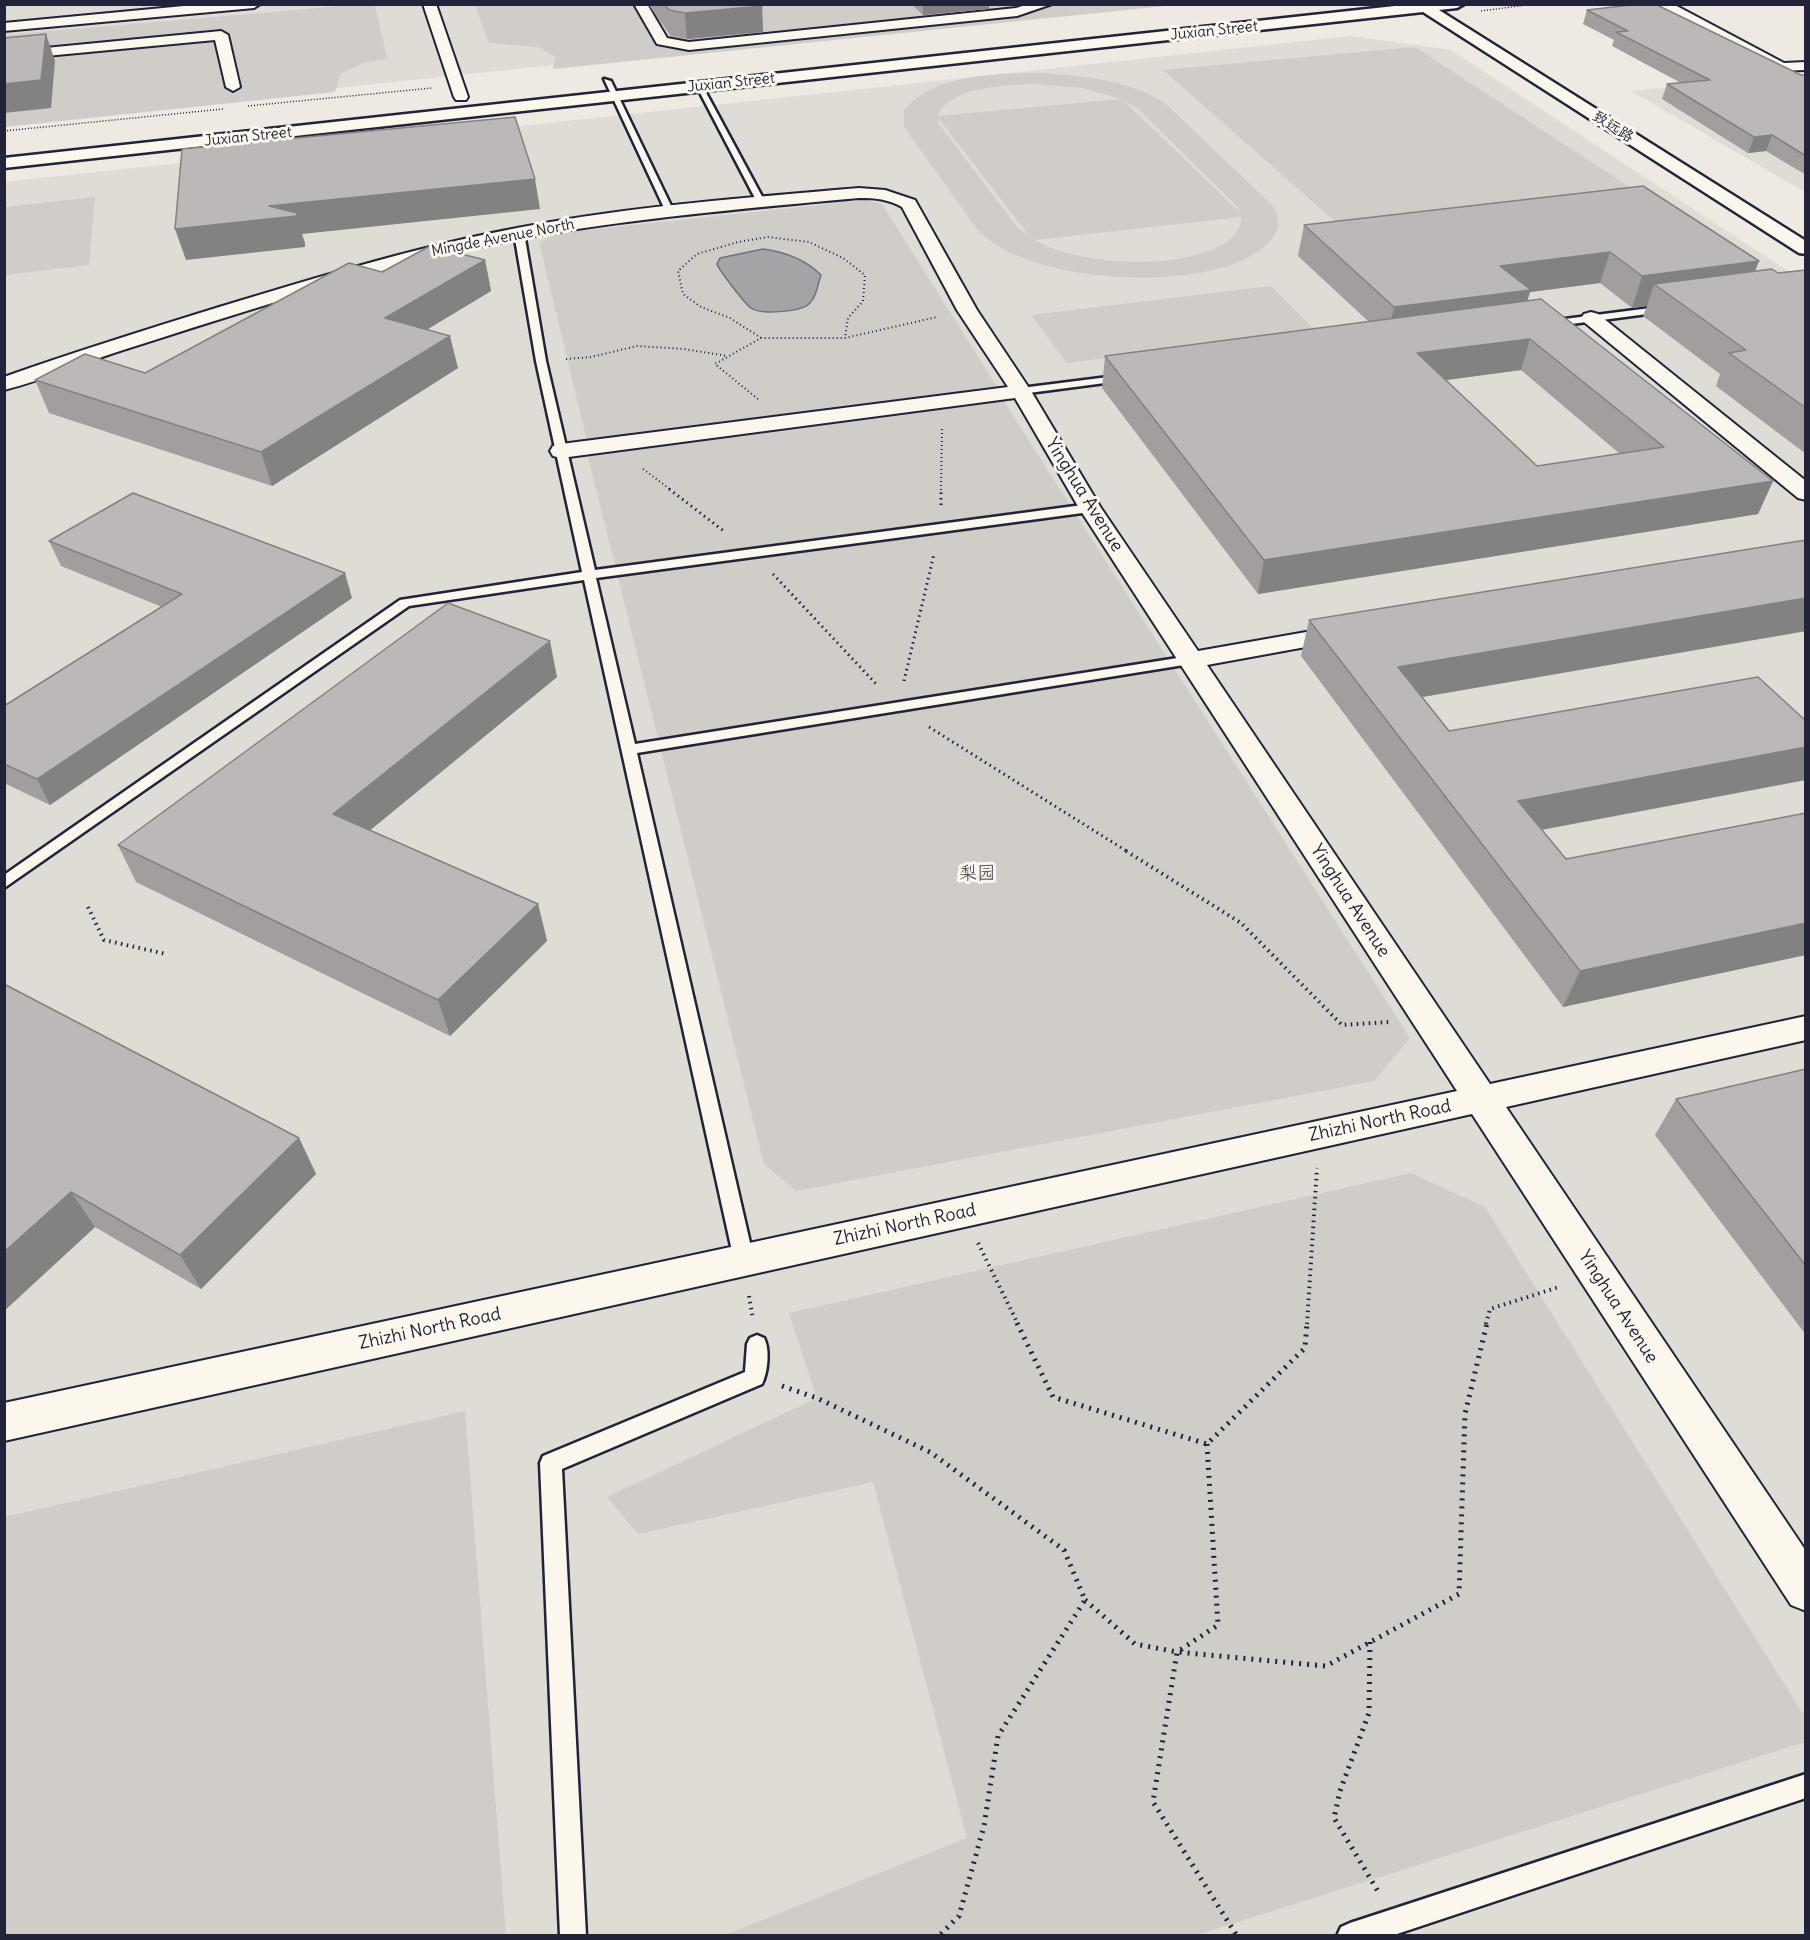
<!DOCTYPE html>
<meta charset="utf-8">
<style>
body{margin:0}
#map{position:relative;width:1810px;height:1940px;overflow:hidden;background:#eeeae2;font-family:Delius,sans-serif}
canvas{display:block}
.frame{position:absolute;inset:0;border:6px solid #22223b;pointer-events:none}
</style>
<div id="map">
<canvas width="1810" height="1940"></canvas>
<div class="frame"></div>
</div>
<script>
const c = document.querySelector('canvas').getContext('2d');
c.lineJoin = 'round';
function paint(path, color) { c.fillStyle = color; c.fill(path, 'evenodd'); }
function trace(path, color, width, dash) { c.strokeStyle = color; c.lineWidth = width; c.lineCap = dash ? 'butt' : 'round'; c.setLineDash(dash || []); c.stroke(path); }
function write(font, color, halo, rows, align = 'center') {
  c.font = font + ' Delius,"LXGW WenKai TC",sans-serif'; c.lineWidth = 6; c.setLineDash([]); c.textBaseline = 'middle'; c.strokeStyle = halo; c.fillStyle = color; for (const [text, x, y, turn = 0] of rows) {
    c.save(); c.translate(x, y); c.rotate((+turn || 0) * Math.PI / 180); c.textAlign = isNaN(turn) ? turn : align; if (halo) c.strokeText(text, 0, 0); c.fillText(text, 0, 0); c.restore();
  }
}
paint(new Path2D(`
 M5,4L1124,5L5,123Z
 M1351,36L1451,50L1800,279L1806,295L1805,1935H5L4,182Z
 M1805,74V192L1631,91Z`), '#dfdbd5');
paint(new Path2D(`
 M353,5H375L387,58L363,63L340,74L335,92L5,127V35Z
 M475,5H1175L553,69L556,57L538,47L489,43Z
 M1415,47L1645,197L1347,232L1163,70Z
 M1039,73C1083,76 1130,79 1167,105L1272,205C1281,218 1280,230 1269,242C1219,297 1025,285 977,229L904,127V111C933,73 997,74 1039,73ZM1033,84L1083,88L1121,99L938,116C949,87 1006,85 1033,84ZM1124,101L1137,108L1235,204L1241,214ZM938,119H939L1030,237L1017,227L939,124ZM1241,217C1242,229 1234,236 1225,243C1180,271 1080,266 1035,240Z
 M95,197L89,265L5,275V207Z
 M866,200L882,204L999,390L587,441L539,242L559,233Z
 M1271,286L1316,331L1067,363L1031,315Z
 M1003,400L1410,1038L1374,1081L796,1191L764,1164L587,453Z
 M1411,1173L1485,1207L1805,1717V1742L1197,1935H725L967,1838L873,1482L638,1534L607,1497L817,1398L789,1313Z
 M465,1411L506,1935H5V1517Z`), '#d0cdc9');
const water = new Path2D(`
 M763,249C785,252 805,259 821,275C817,286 817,296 809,304C800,312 760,315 751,308C745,304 719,270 717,264L720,258Z`);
paint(water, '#a6a3a7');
trace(water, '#716f7c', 1.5);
const lane = new Path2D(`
 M604,79L611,81L674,212L673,214L666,212Z
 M696,85L703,87L765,202L764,204L757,202Z
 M519,230L524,233L546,361L595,570L1090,504L1096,508L1090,512L596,578L635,744L1190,656L1197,660L1190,664L637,753L754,1260L751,1266L744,1268L737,1266L734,1260L584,580L409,606L4,888V875L400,600L582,572L536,361L514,233Z
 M1666,306L1671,309L1670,311L1549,327L1544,324L1549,321Z
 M1124,375L1128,376V380L1021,394L1016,391L1021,388Z
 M757,1335L764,1338C770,1349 768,1372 762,1384L562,1469L586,1936H560L540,1463L543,1456L745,1372L747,1344L750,1338Z
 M1806,1774V1798L1391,1936H1337L1341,1927L1350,1923Z`);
const street = new Path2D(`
 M205,4H260L254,8L4,31V23Z
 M423,4H436L468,97L466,100H456L454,97Z
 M634,4H647L667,38L689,42L1016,8L1029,4H1052L1017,16L689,50L657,44Z
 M1656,4H1673L1784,63L1806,62V70L1777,71Z
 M221,31L228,35L240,87L233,91L226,87L215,40L4,60V52Z
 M859,188L885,190L915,200L977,310L1031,391L1101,508L1198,651L1346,625L1355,628L1359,633L1355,638L1207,665L1490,1084L1806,1016V1040L1506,1107L1806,1551V1611L1791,1605L1472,1114L4,1441V1403L1457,1091L1079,508L1015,398L561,458L553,456L550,451L553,446L561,444L1008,387L957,310L902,207C888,199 875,198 859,198C708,212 558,224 411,263C313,289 217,320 120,351C82,363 44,380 4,390V377C74,352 145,330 216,308C315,278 415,247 517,228C630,206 745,198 859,188Z
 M1591,312L1598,314L1806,481V500L1798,498L1584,322L1581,318L1584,314Z`);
const secondary = new Path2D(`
 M1464,4L1457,8L1439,10L1806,241V254L1799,253L1423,12L4,168V158L1413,4Z`);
trace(lane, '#22223b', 5);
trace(street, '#22223b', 4);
trace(secondary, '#22223b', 5);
trace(new Path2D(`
 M1481,11L1534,4
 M248,106L432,88
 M4,131L223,109`), '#22223b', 1.5, [1, 2]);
trace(new Path2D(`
 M761,338L730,318L701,307L683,294L678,271L697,254L738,242L768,237L809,242L843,258L865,275L863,301L848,318L845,338
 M566,359L591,357L637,346L684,349L727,356
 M758,399L715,364L761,338H845L937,317
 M643,469L671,490
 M941,490L942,429`), '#22223b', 2, [1, 3]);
trace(new Path2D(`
 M669,489L725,532
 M941,505V489
 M773,574L877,685
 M904,681L934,554
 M929,727L1128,852`), '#22223b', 3, [1.5, 4]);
trace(new Path2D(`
 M1126,851L1241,923L1342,1025L1389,1022
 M88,907L104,940L166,954
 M978,1243L1018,1324
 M749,1296L753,1319
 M1307,1324L1317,1168
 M1486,1324L1490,1309L1559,1287`), '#22223b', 4, [1.5, 4.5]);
trace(new Path2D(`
 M1017,1323L1053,1397L1207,1444L1305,1348L1307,1323
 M782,1386L817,1398L930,1452L1064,1550L1085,1600L998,1736L984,1826L959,1916L939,1936
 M1207,1444L1218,1625L1177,1652L1153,1802L1237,1936
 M1085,1600L1135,1644L1177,1652L1326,1666L1459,1594L1465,1414L1487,1323
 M1370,1642L1369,1713L1340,1791L1334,1818L1379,1893`), '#22223b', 5, [2, 6]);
paint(lane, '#fbf7ec');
paint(street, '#fbf7ec');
paint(secondary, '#fbf7ec');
paint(new Path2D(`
 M648,4H760L762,6L763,32L687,39L671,36Z
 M911,4H989V9L923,15Z
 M1587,10L1801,75H1806V175L1766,151L1748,153L1662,99L1667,84L1681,83L1612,46L1614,40L1583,24Z
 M1643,186L1755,272L1778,273L1806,270V454L1716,386L1720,374L1643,316L1647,306L1632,308L1600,283L1530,292L1527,301L1773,481L1758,514L1258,594L1102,388L1105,356L1369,322L1298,256L1304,225ZM1521,370L1620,454L1537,466L1446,380Z
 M485,260L491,291L428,329L458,368L272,486L49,413L35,380L145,373L382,272Z
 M49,541L352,598L50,805L4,783V706L162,607L61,566Z
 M1309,620L1806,631L1422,697L1449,731L1542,830L1566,859L1806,813L1563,1007L1301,656Z
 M557,677L370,830L538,904L547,941L450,1036L136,882L118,845Z
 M4,984L299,1138L316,1174L201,1289L95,1227L4,1311Z
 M1806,1069V1335L1655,1135L1676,1099Z`), '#a29e9e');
paint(new Path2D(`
 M923,4H989V9L923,15Z
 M762,6L763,32L687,39L685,13Z
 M46,34L55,61L51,108L4,113V84Z
 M1772,135L1766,151L1748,153L1754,137Z
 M535,179L540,209L302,234L305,243V247L186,260L175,229L269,206Z
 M1610,252L1600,283L1530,292L1521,322L1387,339L1394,307L1500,266Z
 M485,260L491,291L393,350L385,318Z
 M1759,261L1747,293L1654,284L1647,306L1632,308L1642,276Z
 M450,336L458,368L272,486L261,452Z
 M1530,339L1521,370L1409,385L1417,353Z
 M1773,481L1758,514L1258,594L1264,560Z
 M345,573L352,598L50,805L37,779Z
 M1806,598V631L1387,703L1398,667Z
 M550,641L557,677L346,850L333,814Z
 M1806,747V780L1504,837L1518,801Z
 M538,904L547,941L450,1036L438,1000Z
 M1806,923V955L1563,1007L1580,971Z
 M299,1138L316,1174L201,1289L180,1255Z
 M71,1192L95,1227L4,1311V1252Z`), '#848181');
const building = new Path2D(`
 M664,4H760L762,6L685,13L669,10Z
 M1639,4H1655L1801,75H1806V156L1772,135L1754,137L1667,84L1710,80L1616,32L1628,31L1587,10Z
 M46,34L41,80L4,84V38Z
 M515,117L535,179L269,206L297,213L296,216L175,229L182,149Z
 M1643,186L1759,261L1642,276L1610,252L1500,266L1531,290L1394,307L1304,225Z
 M430,246L485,260L385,318L450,336L261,452L35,380L85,354L145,373L349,263L382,272Z
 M1772,269L1778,273L1806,270V408L1729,353L1746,350L1654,284Z
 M1541,299L1773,481L1264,560L1105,356ZM1530,339L1664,447L1537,466L1417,353Z
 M133,493L345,573L37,779L4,764V706L182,594L49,541Z
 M1806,540V598L1398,667L1449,731L1758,677L1806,721V747L1518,801L1566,859L1806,813V923L1580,971L1309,620Z
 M448,603L550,641L333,814L538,904L438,1000L118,845Z
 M4,984L299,1138L180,1255L71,1192L4,1252Z
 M1806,1069V1266L1676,1099Z`);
paint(building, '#bcb8b8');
trace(building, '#848181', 1.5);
write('15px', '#22223b', '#fbf7ec', [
 ["Juxian Street",1214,31,-6],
 ["Juxian Street",731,83,-6],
 ["致远路",1613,127,32],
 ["Juxian Street",248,137,-6],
 ["Mingde Avenue North",503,238,-11]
]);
write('18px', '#22223b', '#fbf7ec', [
 ["Yinghua Avenue",1084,495,58],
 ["Yinghua Avenue",1350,901,57],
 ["Zhizhi North Road",1380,1121,-12],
 ["Zhizhi North Road",905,1225,-12],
 ["Yinghua Avenue",1618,1307,57],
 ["Zhizhi North Road",430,1329,-12]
]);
write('18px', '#565566', '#fbf7ec', [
 ["梨园",977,874]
]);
</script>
